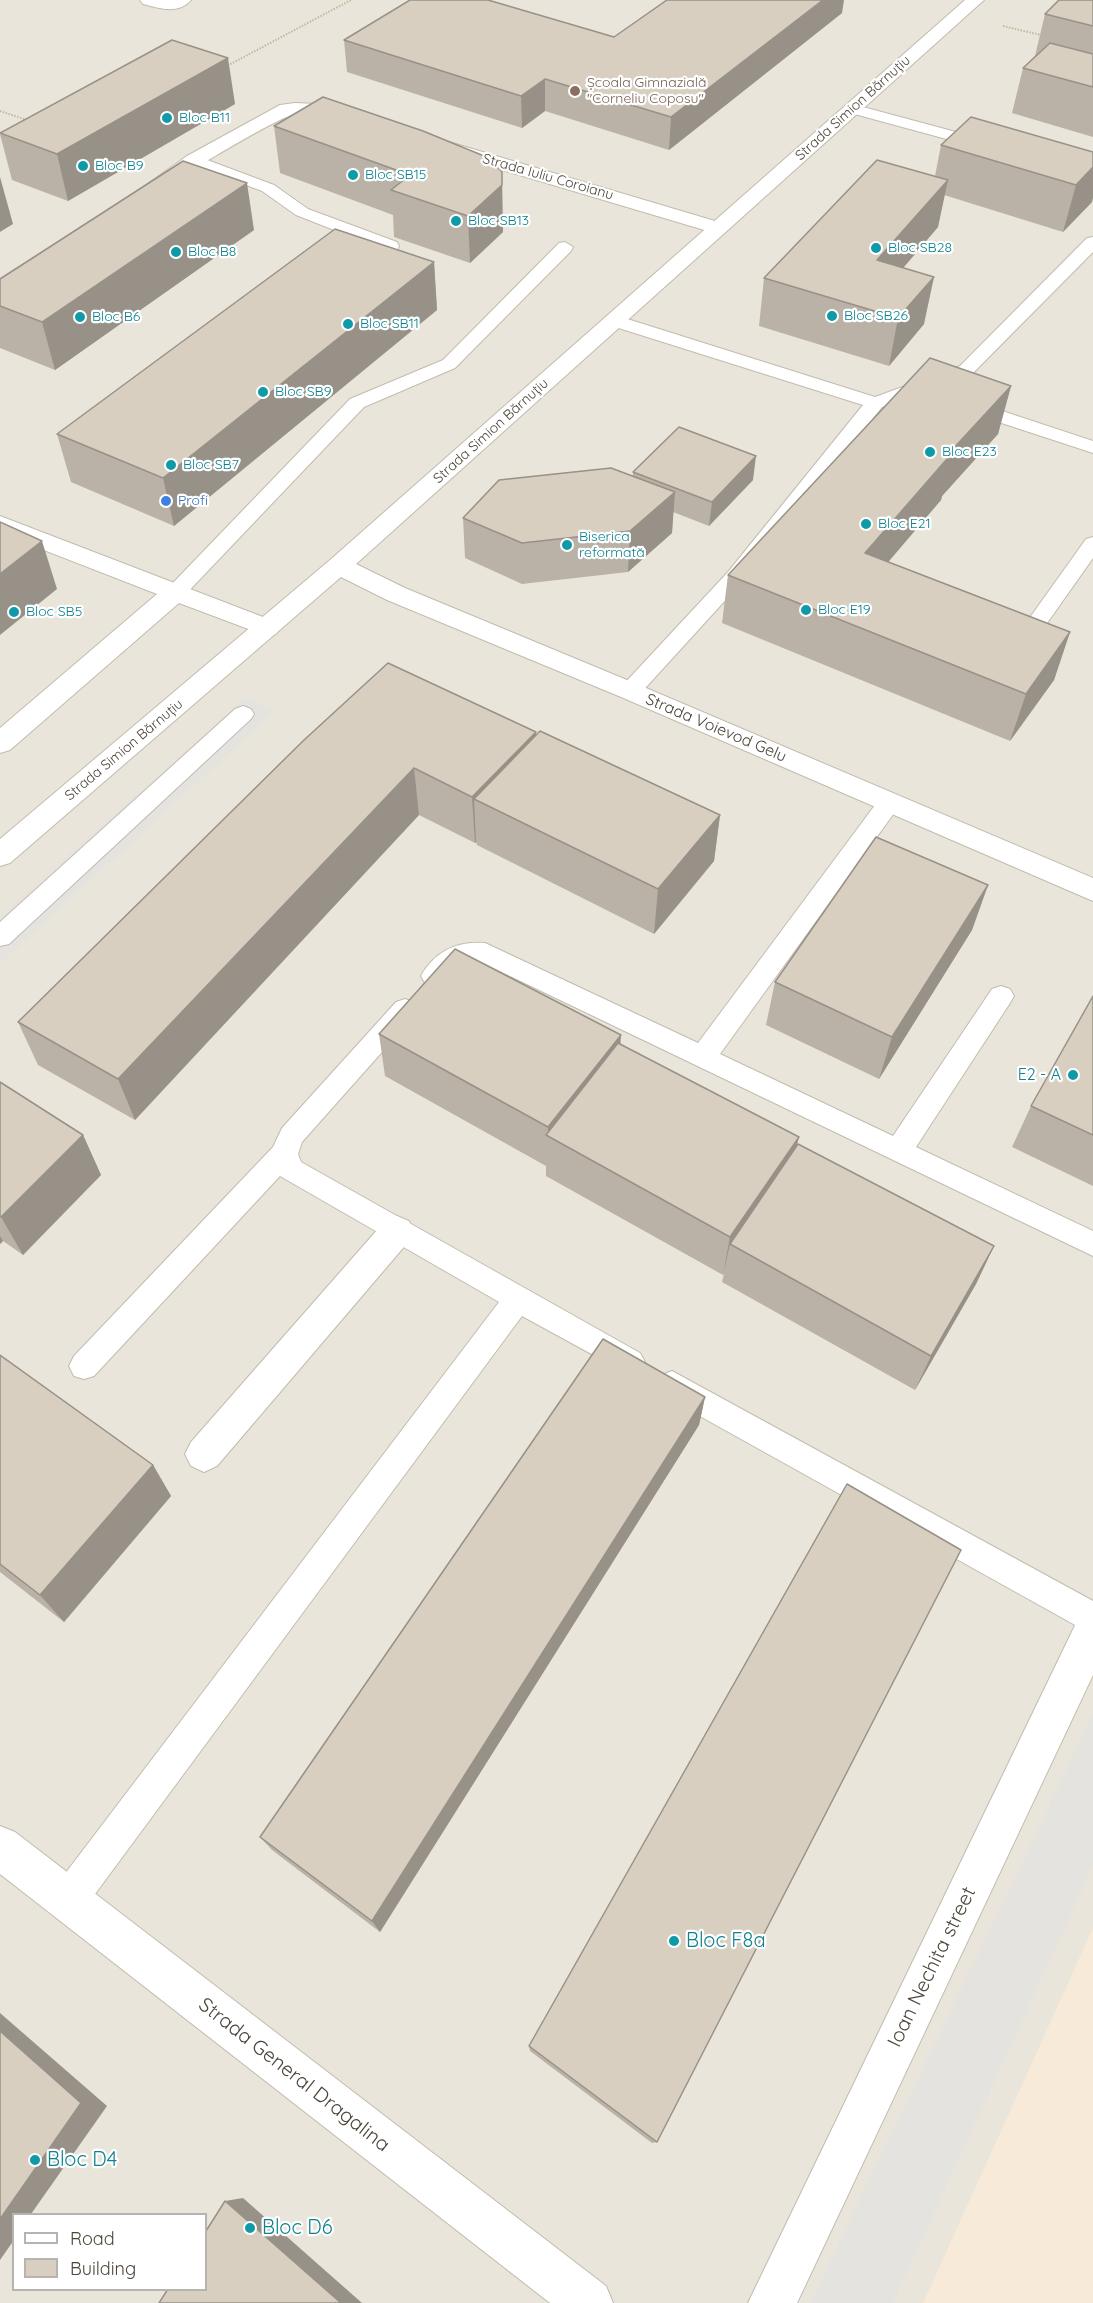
<!DOCTYPE html>
<meta charset="utf-8">
<style>
body{margin:0}
#map{position:relative;width:1093px;height:2303px;overflow:hidden;background:#f6f3ec;font-family:Quicksand,sans-serif}
canvas{display:block}
.legend{position:absolute;left:12px;top:2213px;width:195px;height:78px;box-sizing:border-box;background:#fff;border:2px solid #b7b4b0;margin:0;padding:8px 10px;list-style:none;font-size:18px;color:#4b4439}
.legend li{display:flex;align-items:center;gap:12px;height:30px}
.legend b{width:30px;border:2px solid #b7b4b0}
</style>
<div id="map">
<canvas width="1093" height="2303"></canvas>
<ul class="legend">
<li><b style="height:8px;background:#fff"></b>Road</li>
<li><b style="height:16px;background:#d8cfc1"></b>Building</li>
</ul>
</div>
<script>
const c = document.querySelector('canvas').getContext('2d');
c.lineJoin = 'round';
function paint(path, color) { c.fillStyle = color; c.fill(path, 'evenodd'); }
function trace(path, color, width, dash) { c.strokeStyle = color; c.lineWidth = width; c.lineCap = dash ? 'butt' : 'round'; c.setLineDash(dash || []); c.stroke(path); }
function write(font, color, halo, rows, align = 'center') {
  c.font = font + ' Quicksand,sans-serif'; c.lineWidth = 4.5; c.setLineDash([]); c.textBaseline = 'middle'; c.strokeStyle = halo; c.fillStyle = color; for (const [text, x, y, turn = 0] of rows) {
    c.save(); c.translate(x, y); c.rotate((+turn || 0) * Math.PI / 180); c.textAlign = isNaN(turn) ? turn : align; if (halo) c.strokeText(text, 0, 0); c.fillText(text, 0, 0); c.restore();
  }
}
paint(new Path2D(`
 M0,0H1093V2303H0ZM14,2214H206V2290H14Z`), '#eae5da');
paint(new Path2D(`
 M1093,1928V2303H923Z`), '#f7ead8');
paint(new Path2D(`
 M246,697L275,711L0,963V917Z
 M1093,1715V1866L893,2303H810Z`), '#e5e3e0');
const service = new Path2D(`
 M852,104L993,142L995,145L987,150L847,112L844,109Z
 M194,155L274,185L308,209L397,242L399,246L397,250H385L296,215L262,191L188,163L186,160L188,157Z
 M1093,237V252L972,374L882,407L742,582L638,696L630,698L622,696L619,691L622,686L728,572L863,405L609,325L606,321L609,317H621L875,397L960,366L1087,238Z
 M565,242L573,247L571,251L455,368L364,407L183,597L176,599L169,597L166,592L169,587L350,399L443,360L559,243Z
 M969,400L1093,441V453L962,410L960,406L962,402Z
 M1093,537V558L1045,626L1038,628L1031,626L1027,621L1031,616L1086,539Z
 M243,706L251,709L254,714L251,719L9,944L0,946V922L235,709Z
 M889,795L897,797L901,803L897,809L720,1054L893,1136L992,989L1001,986L1010,989L1014,996L1010,1003L916,1147L1093,1231V1256L481,962H464C450,972 444,989 425,983L421,976C435,951 457,941 485,943L698,1043L881,797Z
 M405,999L414,1002L418,1009L414,1016L302,1142L298,1154L301,1162L640,1353L645,1362L640,1371L630,1375L522,1316L81,1913L68,1918L55,1913L50,1900L55,1887L499,1302L280,1176L94,1376L84,1379L74,1376L69,1366L74,1356L273,1147L282,1128L396,1002Z
 M672,1371L1093,1601V1635L662,1395L657,1385L662,1375Z`);
const minor = new Path2D(`
 M140,0H191C178,15 159,8 143,4Z
 M295,103L318,104L355,114L357,118L355,122C338,126 315,112 296,114C283,115 221,153 205,162C188,171 165,197 145,192L142,188L187,156L280,105Z
 M449,142L725,224L728,228L725,232H711L442,152L439,148L442,144Z
 M0,516L276,622L280,628L276,634L267,636L179,603L10,750L0,753V728L157,594L0,533Z
 M397,1216L409,1221L414,1231L409,1241L217,1466L204,1472L191,1466L185,1454L191,1442L385,1221Z
 M1093,1611V1675L797,2303H748L1079,1617Z
 M0,1826L15,1832L606,2286L613,2303H550L0,1874Z`);
const tertiary = new Path2D(`
 M965,0H984L356,564L405,588L639,685L1093,878V901L621,697L387,600L341,577L10,863L0,866V839L330,560Z`);
trace(service, '#c2bbae', 2);
trace(minor, '#c2bbae', 2);
trace(tertiary, '#c2bbae', 2);
trace(new Path2D(`
 M1003,26L1045,36
 M225,67L351,0
 M0,111L30,121`), '#c4b79f', 2, [1.5, 1.5]);
paint(service, '#fff');
paint(minor, '#fff');
paint(tertiary, '#fff');
paint(new Path2D(`
 M1093,0V137L1012,113L1023,68L1035,56L1045,14Z
 M842,13L669,150L545,111L522,128L347,72L344,40L614,37Z
 M323,97L503,232L470,263L394,237L393,215L280,173L274,126Z
 M235,104L68,201L12,180L0,134V133Z
 M941,145L1093,152V197L1092,202L1063,232L944,195L938,227L903,268L924,324L889,366L759,326L764,278L935,176Z
 M254,230L55,370L0,348V279Z
 M434,262L437,310L174,526L71,482L57,434Z
 M1011,386L998,434L942,496L941,500L888,562L1070,632L1054,680L1010,741L722,623L728,575Z
 M633,472L753,480L709,526L673,512L672,533L628,572L522,584L465,558L463,518L633,476Z
 M536,736L720,815L714,861L654,934L477,845L476,842L475,843L419,815L135,1120L38,1065L18,1022L304,740Z
 M988,885L972,930L879,1079L766,1025L775,982Z
 M1093,996V1186L1012,1147L1031,1106Z
 M379,1034L620,1044L797,1145L994,1246L976,1284L915,1390L722,1282L724,1274L723,1275L546,1176V1166L385,1076Z
 M0,1082L83,1135L101,1175L23,1255L3,1241L0,1244Z
 M0,1355L153,1465L171,1496L64,1622L0,1572Z
 M705,1397L699,1425L380,1932L272,1850L260,1837Z
 M529,2046L657,2142L652,2143L530,2051Z`), '#bab2a6');
paint(new Path2D(`
 M823,0H844L842,13L669,150L671,117Z
 M228,58L235,104L68,201L57,154Z
 M545,79V111L522,128L521,96Z
 M1093,167V197L1092,202L1063,232L1076,185Z
 M502,172L503,232L470,263L468,216Z
 M0,177L13,224L0,232Z
 M948,180L938,227L869,308L877,260Z
 M247,183L254,230L55,370L42,322Z
 M434,262L437,310L174,526L163,478Z
 M934,277L924,324L889,366L898,318Z
 M1011,386L998,434L942,496L941,500L855,601L865,553L951,451Z
 M756,456L753,480L709,526L712,502Z
 M675,492L672,533L628,572L630,531Z
 M42,541L57,589L0,635V574Z
 M1070,632L1054,680L1010,741L1026,694Z
 M536,732V779L474,799L476,842L475,843L472,797Z
 M414,768L419,815L135,1120L118,1079Z
 M720,815L714,861L654,934L658,889Z
 M988,885L972,930L879,1079L892,1037Z
 M621,1035L618,1078L548,1137V1127Z
 M83,1135L101,1175L23,1255L1,1217Z
 M799,1137L789,1177L730,1244L723,1275L730,1237Z
 M0,1236L3,1241L0,1244Z
 M994,1246L976,1284L915,1390L931,1356Z
 M705,1397L699,1425L380,1932L372,1921Z
 M153,1465L171,1496L64,1622L40,1595Z
 M0,2013L107,2106L31,2214H14V2240L0,2260Z
 M243,2198L362,2303H341L225,2201Z`), '#979187');
const building = new Path2D(`
 M410,0H488L614,37L667,0H823L671,117L545,79L521,96L344,40Z
 M1059,0H1093V26L1045,14Z
 M172,40L228,58L57,154L0,133Z
 M1050,43L1093,54V87L1023,68Z
 M323,97L423,131L489,158L502,172V185L468,216L391,190L410,175L274,126Z
 M971,117L1093,152V167L1076,185L941,145Z
 M877,160L948,180L877,260L934,277L898,318L764,278Z
 M183,161L247,183L42,322L0,306V279Z
 M335,229L434,262L163,478L57,434Z
 M930,358L1011,386L951,451L953,452L865,553L1070,632L1026,694L728,575Z
 M679,427L756,456L712,502L633,472Z
 M611,468L675,492L630,531L522,543L463,518L499,480Z
 M0,522L42,541L0,574Z
 M388,663L536,732L472,797L414,768L118,1079L18,1022L304,740Z
 M540,731L720,815L658,889L474,799Z
 M876,837L988,885L892,1037L775,982Z
 M455,949L621,1035L548,1127L379,1034Z
 M1093,996V1135L1031,1106Z
 M618,1043L799,1137L730,1237L546,1135Z
 M0,1082L83,1135L1,1217L0,1216Z
 M798,1144L994,1246L931,1356L730,1244Z
 M603,1339L705,1397L372,1921L260,1837Z
 M0,1355L153,1465L40,1595L0,1564Z
 M847,1484L961,1550L657,2142L529,2046Z
 M0,2031L81,2103L0,2219Z
 M225,2201L341,2303H159L168,2289H206V2231Z`);
paint(building, '#d8cfc1');
trace(building, '#979187', 1.5);
for (const [x, y, r, color] of [
 [575,91,6,"#8d6e63"],
 [167,118,6,"#0f9aa8"],
 [83,166,6,"#0f9aa8"],
 [353,175,6,"#0f9aa8"],
 [456,221,6,"#0f9aa8"],
 [876,248,6,"#0f9aa8"],
 [176,252,6,"#0f9aa8"],
 [832,316,6,"#0f9aa8"],
 [80,317,6,"#0f9aa8"],
 [348,324,6,"#0f9aa8"],
 [263,392,6,"#0f9aa8"],
 [930,452,6,"#0f9aa8"],
 [171,465,6,"#0f9aa8"],
 [166,501,6,"#3f7fe0"],
 [866,524,6,"#0f9aa8"],
 [567,545,6,"#0f9aa8"],
 [806,610,6,"#0f9aa8"],
 [14,612,6,"#0f9aa8"],
 [1073,1075,6,"#0f9aa8"],
 [674,1941,6,"#0f9aa8"],
 [35,2160,6,"#0f9aa8"],
 [250,2228,6,"#0f9aa8"]
]) { const dot = new Path2D(); dot.arc(x, y, r, 0, 2 * Math.PI); c.fillStyle = color; c.fill(dot); trace(dot, '#fff', 2); }
write('14px', '#785e54', '#fff', [
 ["Școala Gimnazială",587,83],
 ["\"Corneliu Coposu\"",587,99]
], 'left');
write('14px', '#4b4439', '#fff', [
 ["Strada Simion Bărnuțiu",853,108,-42],
 ["Strada Iuliu Coroianu",548,177,16],
 ["Strada Simion Bărnuțiu",491,431,-42],
 ["Strada Simion Bărnuțiu",124,750,-40]
]);
write('14px', '#0d838f', '#fff', [
 ["Bloc B11",179,118],
 ["Bloc B9",95,166],
 ["Bloc SB15",365,175],
 ["Bloc SB13",468,221],
 ["Bloc SB28",888,248],
 ["Bloc B8",188,252],
 ["Bloc SB26",844,316],
 ["Bloc B6",92,317],
 ["Bloc SB11",360,324],
 ["Bloc SB9",275,392],
 ["Bloc E23",942,452],
 ["Bloc SB7",183,465],
 ["Bloc E21",878,524],
 ["Biserica",579,537],
 ["reformată",579,553],
 ["Bloc E19",818,610],
 ["Bloc SB5",26,612]
], 'left');
write('14px', '#366cbe', '#fff', [
 ["Profi",178,501]
], 'left');
write('16px', '#4b4439', '#fff', [
 ["Strada Voievod Gelu",716,728,23]
]);
write('16px', '#0d838f', '#fff', [
 ["E2 - A",1061,1075]
], 'right');
write('20px', '#0d838f', '#fff', [
 ["Bloc F8a",686,1941],
 ["Bloc D4",47,2160],
 ["Bloc D6",262,2228]
], 'left');
write('20px', '#4b4439', '#fff', [
 ["Ioan Nechita street",932,1967,-64],
 ["Strada General Dragalina",294,2075,38]
]);
</script>
